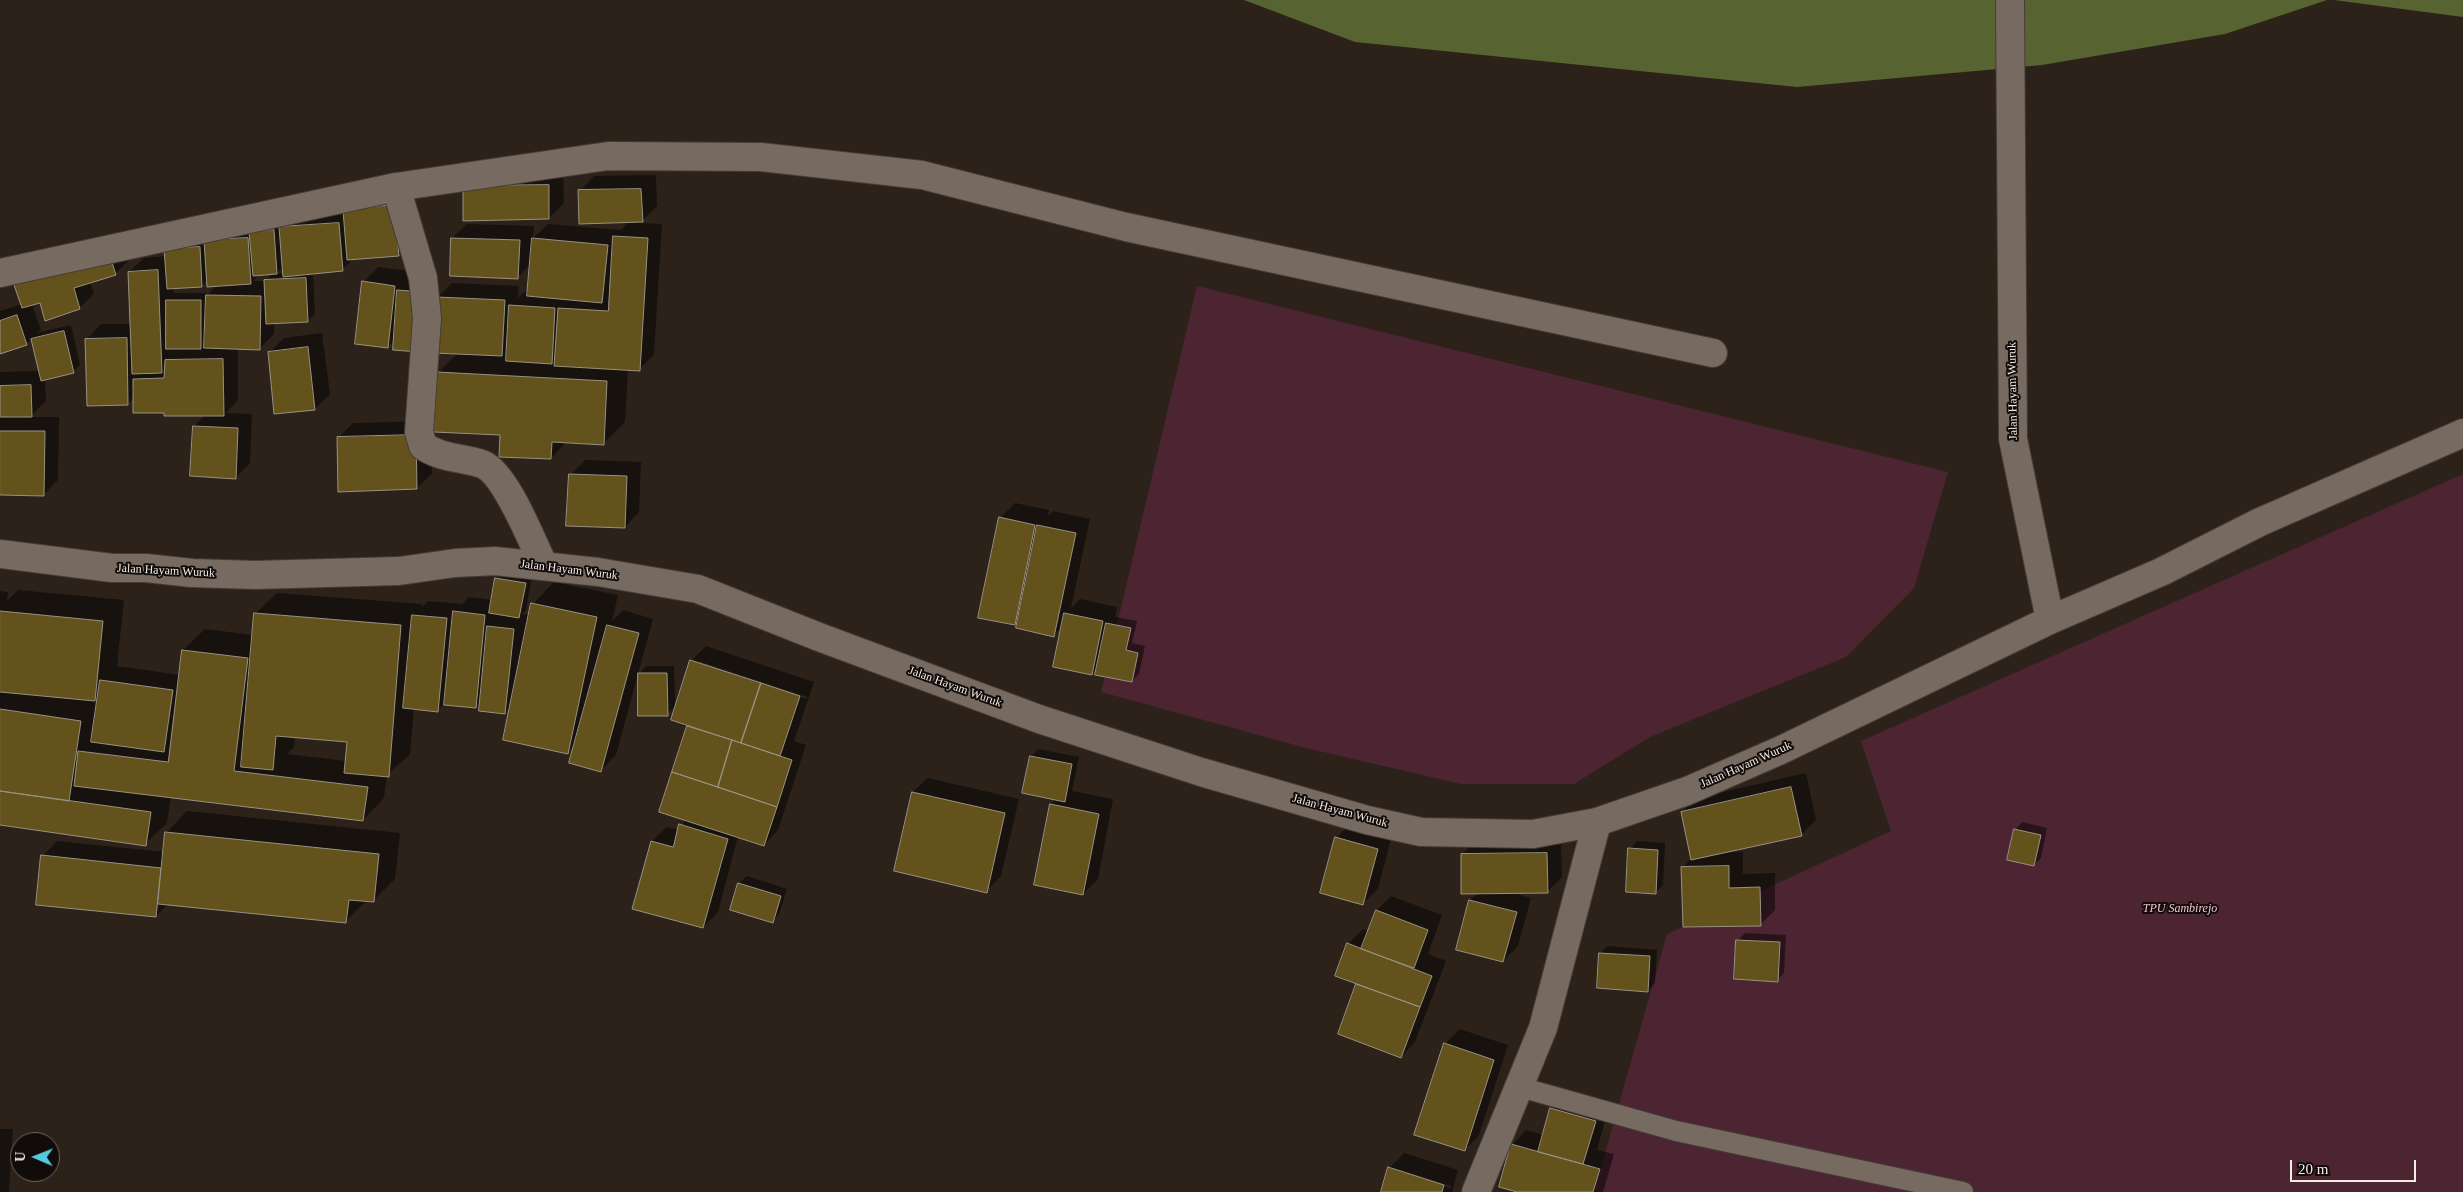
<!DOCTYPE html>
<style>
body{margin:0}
#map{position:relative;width:2463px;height:1192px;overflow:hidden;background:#2c2219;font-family:"Times New Roman",serif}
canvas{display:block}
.north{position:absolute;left:10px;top:1132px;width:50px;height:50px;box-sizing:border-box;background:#110c09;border:1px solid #6b6561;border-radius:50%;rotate:271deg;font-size:14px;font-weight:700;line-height:20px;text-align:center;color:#f3ebe6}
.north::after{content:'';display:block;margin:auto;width:18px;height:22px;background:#56c9e1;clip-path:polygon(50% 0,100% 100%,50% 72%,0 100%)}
.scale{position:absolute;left:2290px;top:1160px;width:126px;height:22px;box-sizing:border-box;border:2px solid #f3ebe6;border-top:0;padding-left:6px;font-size:15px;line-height:18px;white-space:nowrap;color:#f3ebe6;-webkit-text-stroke:4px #110c09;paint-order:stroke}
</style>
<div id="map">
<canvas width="2463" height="1192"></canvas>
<div class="north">U</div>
<div class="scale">20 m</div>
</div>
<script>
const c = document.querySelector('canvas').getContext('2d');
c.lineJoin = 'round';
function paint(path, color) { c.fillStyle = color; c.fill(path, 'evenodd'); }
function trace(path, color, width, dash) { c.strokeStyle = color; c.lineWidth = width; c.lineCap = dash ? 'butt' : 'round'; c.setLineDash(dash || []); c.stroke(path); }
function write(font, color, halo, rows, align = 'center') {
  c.font = font + ' "Times New Roman",serif'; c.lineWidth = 4; c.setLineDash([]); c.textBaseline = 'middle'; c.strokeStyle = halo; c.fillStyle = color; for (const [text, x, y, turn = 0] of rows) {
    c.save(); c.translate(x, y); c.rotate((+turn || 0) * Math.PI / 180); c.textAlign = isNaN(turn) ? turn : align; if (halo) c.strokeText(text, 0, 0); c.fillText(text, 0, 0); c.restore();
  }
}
paint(new Path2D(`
 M1197,286L1948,472L1914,588L1846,657L1650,737L1574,784H1461L1306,748L1101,692Z
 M2463,474V1192H1594L1667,934L1891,831L1861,741Z`), '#4c2432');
paint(new Path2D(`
 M1244,0H2327L2225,34L2042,65L1797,87L1355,42Z
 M2334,0H2463V17Z`), '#576432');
paint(new Path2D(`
 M563,171L564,203L549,218L465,187Z
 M656,175L657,206L640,223L662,224L654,355L639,369H628L625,422L604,443L567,441L551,458L501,434L438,373L458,353L437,298L452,283L519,286L518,298L525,291H529L531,264L518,277L452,238L467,224L534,226L533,238L548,224L621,230L629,221L580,191L594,176Z
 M409,191L413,240L399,254L354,258L342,270L313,273L315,314L307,321L274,323V334L259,349L238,348V400L226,413L252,414L250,463L236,477L194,426L205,415L165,411L134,397L128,404L87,339L101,324H131L129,272L144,258L166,256L165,249L281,224V227L295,213ZM283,267L284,273L276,274ZM273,273L265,281H253L260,274ZM207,280L217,285L207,295V293H174L173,288L202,286Z
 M125,242L130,259L115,274L90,282L94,294L79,308L41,302L32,304L41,330L37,333L71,325L80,365L73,372L45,379L46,401L30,417H59L58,480L43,495L0,494V372L40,371L32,338L26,344L0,353V311L22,304L16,286L30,271Z
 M378,267L409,271L408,283L430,285L395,340L387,347L364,282Z
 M322,333L330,394L315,409L269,353L284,338Z
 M430,421L432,474L417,488L338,438L353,423Z
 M585,460L641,462L639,512L625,527L570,475Z
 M1015,503L1049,510L1048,516L1053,511L1090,519L1071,608L1080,599L1117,607L1115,617L1137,621L1132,643L1145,646L1139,674L1132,681L1098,667L1092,673L1063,626L1054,635L1019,619L1014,624L1000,518Z
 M503,571L532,576L526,610L522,614L530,615L533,604L554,582L618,595L612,621L623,610L653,619L616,755L601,770L576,744L568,752L511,707L505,713L481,701L475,707L444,703L438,710L414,708L410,754L387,775L384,798L363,820L171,796L167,823L145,844L0,824V591L8,592L7,601L18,590L124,600L117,666L180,675L183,650L205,629L253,635L255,614L277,593L422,604V607L428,601L462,604L469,597L493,600L496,579ZM295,736L348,741L346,761L287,754L294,747Z
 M706,646L814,682L794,741L806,745L778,830L764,845L738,836L718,912L703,927L652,841L667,827L679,830L686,819L661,811L689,725L691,661ZM698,661L807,697L806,699L698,664Z
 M646,666H674L675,707L667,714L639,674Z
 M1038,749L1079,757L1072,791L1113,799L1098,879L1083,894L1051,804L1056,799L1031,757Z
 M1806,773L1816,820L1801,835L1726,852H1743V874L1775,873V910L1761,924L1682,868L1692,858L1682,812L1697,798Z
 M928,778L1019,799L1001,876L986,891L896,870L913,792Z
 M187,811L400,833L395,879L373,901L367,900L346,921L168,904L156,916L43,856L57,841L164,852L166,833Z
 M2022,822L2047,828L2041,858L2034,865L2015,830Z
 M1351,823L1392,835L1378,889L1363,903L1336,838Z
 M1561,839L1562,877L1547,892L1513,893L1531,898L1518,946L1503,961L1458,949L1470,900L1478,893L1462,855L1476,840Z
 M1637,841L1665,843L1663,885L1656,892L1630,849Z
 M747,876L787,889L779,914L772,922L732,909L739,883Z
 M1391,896L1442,915L1428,954L1446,961L1415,1042L1401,1057L1340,1033L1358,983L1348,944L1363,929L1369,932L1377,910Z
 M1745,933L1786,935L1784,973L1777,980L1738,940Z
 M1608,946L1657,950L1655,983L1648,991L1600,953Z
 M1460,1029L1508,1045L1479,1135L1465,1150L1445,1044Z
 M1566,1094L1609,1106L1597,1150L1614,1154L1603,1192H1517L1512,1145L1526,1130L1544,1135L1552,1109Z
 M0,1129H13L9,1192H0Z
 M1404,1153L1458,1170L1452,1192H1382L1389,1168ZM1397,1169L1451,1186L1450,1188L1397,1171Z`), '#0007');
const building = new Path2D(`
 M549,185V219L463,221V186Z
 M641,189L643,222L579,224L578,190Z
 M394,205L399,256L347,260L343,210Z
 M339,223L343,271L283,277L279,227Z
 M274,230L277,274L253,276L249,232Z
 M613,236L648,238L640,371L554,366L558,308L608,311Z
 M248,238L251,284L207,287L204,240Z
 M451,238L520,240L518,279L450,276Z
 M532,238L608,245L602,303L527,296Z
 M200,247L202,287L167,289L164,249Z
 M110,256L116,275L74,288L80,309L45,321L40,303L22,308L14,285Z
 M158,270L162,373L132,374L128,272Z
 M306,278L308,322L266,324L264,280Z
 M362,281L395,286L388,348L355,344Z
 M397,290L423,292L419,352L393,350Z
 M206,295L261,296L260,350L204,348Z
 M436,297L505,300L502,356L434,353Z
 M166,300H201V349H166Z
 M509,305L555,308L552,364L506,361Z
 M17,315L27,345L0,354V321Z
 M64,331L74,373L41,381L31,339Z
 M127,338L128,405L87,406L85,339Z
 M308,347L315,410L274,414L268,352Z
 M223,359L224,416H164V413H133V379L164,378L165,360Z
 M437,372L607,381L604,445L552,442L551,459L499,457L500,435L434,432Z
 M31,385L32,417H0V386Z
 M193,426L238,428L236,479L190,476Z
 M0,431H45L44,496L0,495Z
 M416,435L417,489L338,492L337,437Z
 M569,474L627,476L625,528L566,526Z
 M999,517L1035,525L1015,625L978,618Z
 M1037,525L1076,533L1054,637L1016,628Z
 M495,578L526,583L519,618L489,613Z
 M531,603L597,617L568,754L503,740Z
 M0,611L103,621L95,701L0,692Z
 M453,611L485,615L476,708L444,705Z
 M254,613L401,625L389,777L344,773L347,742L276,736L273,770L241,767Z
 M1064,613L1103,621L1092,675L1053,667Z
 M412,615L447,618L438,712L403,708Z
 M1106,623L1131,628L1126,650L1138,653L1132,682L1095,675Z
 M607,625L639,633L601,772L569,763Z
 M487,626L514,629L505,714L479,711Z
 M182,650L248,658L234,771L368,787L363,821L74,786L78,751L168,762Z
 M690,660L761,683L741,743L671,720Z
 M638,673H667L668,716H638Z
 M100,680L173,690L164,752L91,742Z
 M761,683L800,696L780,756L741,743Z
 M0,709L81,721L69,801L0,791Z
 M687,726L732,740L718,787L672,772Z
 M732,740L792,760L777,807L718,787Z
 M1030,756L1072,764L1065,802L1022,793Z
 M672,772L777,807L764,846L659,812Z
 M1791,787L1802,836L1691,860L1681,812Z
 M0,791L151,812L146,846L0,825Z
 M912,792L1005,813L987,893L894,871Z
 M1050,804L1099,814L1083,895L1034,885Z
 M679,824L728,839L703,928L632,909L651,841L673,847Z
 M2014,829L2041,835L2034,866L2007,860Z
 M165,832L379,854L374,902L349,900L346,923L158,904Z
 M1335,837L1378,849L1363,905L1320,893Z
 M1628,848L1658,850L1656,894L1626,892Z
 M1547,853L1548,893L1461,894V854Z
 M41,855L161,868L156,917L36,905Z
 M1729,866V888L1760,887L1761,926L1683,927L1681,867Z
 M738,883L781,896L773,923L730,910Z
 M1469,900L1517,912L1503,962L1456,950Z
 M1376,910L1428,930L1414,968L1361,949Z
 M1736,940L1780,942L1778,982L1734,979Z
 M1347,943L1432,976L1420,1007L1335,976Z
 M1599,953L1650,956L1648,992L1597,988Z
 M1356,984L1420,1007L1401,1058L1338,1034Z
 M1444,1043L1494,1060L1465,1151L1414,1135Z
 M1550,1108L1596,1121L1583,1164L1538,1152Z
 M1511,1144L1600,1169L1593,1192H1517L1499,1187Z
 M1388,1167L1444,1185L1442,1192H1381Z`);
paint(building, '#64521c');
trace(building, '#979283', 1);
const service = new Path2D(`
 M1520,1087L1676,1131L1963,1192`);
const minor = new Path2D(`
 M396,187L423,278L427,318L419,432L423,446C443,459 460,457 482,464C506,473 532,542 544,566
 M0,273L396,187L608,156L761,157L922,175L1126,227L1713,353
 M1476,1192L1543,1028L1597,822`);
const secondary = new Path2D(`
 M2010,0L2013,439L2050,620
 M0,554L112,568H146L192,573L255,575L399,571L455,563L495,561L598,572L698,589L819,637L1039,719L1201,772L1367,820L1421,832L1533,834L1597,822L1687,791L1781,750L2050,620L2161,572L2260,522L2463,433`);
trace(service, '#453c36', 22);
trace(minor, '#453c36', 30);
trace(secondary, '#453c36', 30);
trace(service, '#776b61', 20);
trace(minor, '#776b61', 28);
trace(secondary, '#776b61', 28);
write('12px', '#f3ebe6', '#110c09', [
 ["Jalan Hayam Wuruk",2013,391,-91],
 ["Jalan Hayam Wuruk",569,570,7],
 ["Jalan Hayam Wuruk",166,571,3],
 ["Jalan Hayam Wuruk",955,687,20],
 ["Jalan Hayam Wuruk",1746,765,-24],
 ["Jalan Hayam Wuruk",1340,811,15]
]);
write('italic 12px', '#f6c1d1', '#110c09', [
 ["TPU Sambirejo",2180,909]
]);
</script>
